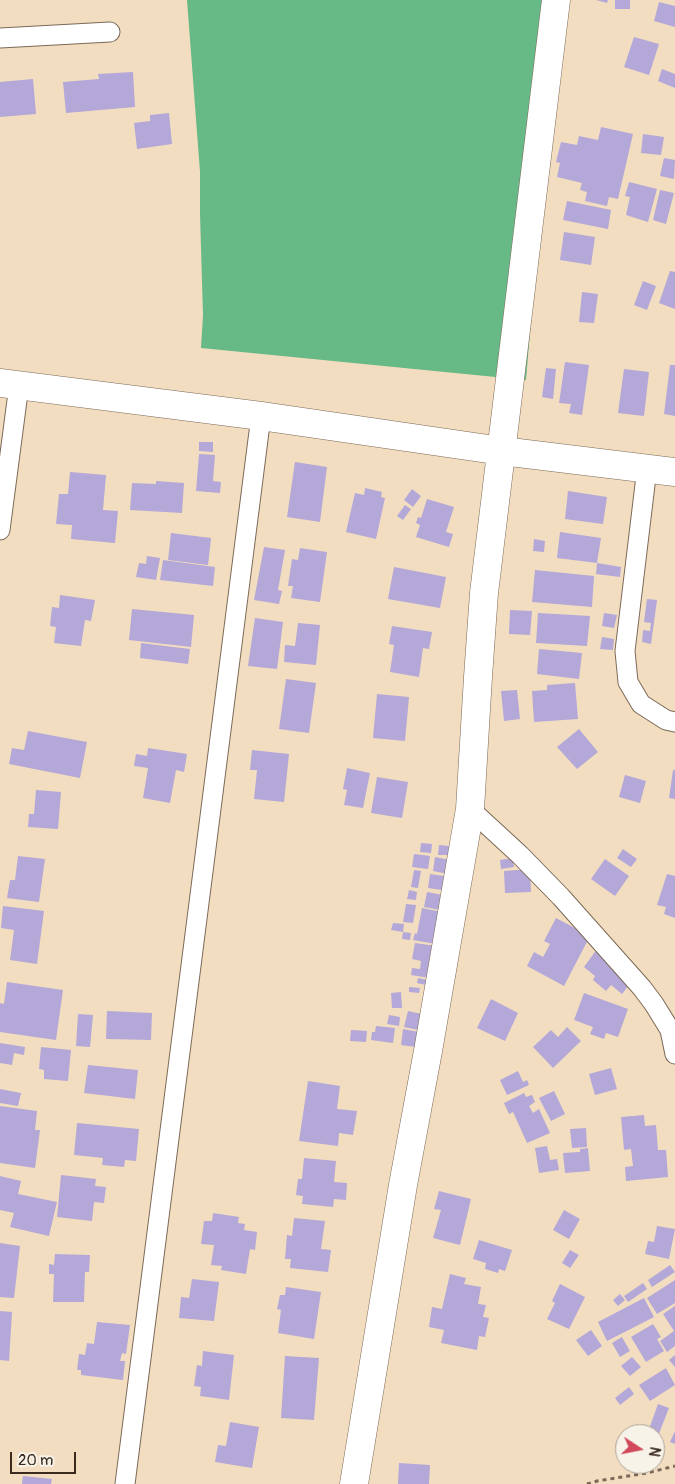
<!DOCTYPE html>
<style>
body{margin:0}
#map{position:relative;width:675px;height:1484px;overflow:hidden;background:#f3ddc0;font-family:Pangolin,sans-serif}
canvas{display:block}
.north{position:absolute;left:615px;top:1424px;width:50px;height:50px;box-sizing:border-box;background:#f7f3e8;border:1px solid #aca397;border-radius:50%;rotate:101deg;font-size:14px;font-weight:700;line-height:20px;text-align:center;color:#3b2a1e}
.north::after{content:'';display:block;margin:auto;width:18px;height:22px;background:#d1495b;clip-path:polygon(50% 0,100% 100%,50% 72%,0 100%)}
.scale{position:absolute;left:10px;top:1452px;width:66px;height:22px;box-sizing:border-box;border:2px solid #3b2a1e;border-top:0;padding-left:6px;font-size:15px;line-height:18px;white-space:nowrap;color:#3b2a1e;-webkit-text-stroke:4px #f7f3e8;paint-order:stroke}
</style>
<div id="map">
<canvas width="675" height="1484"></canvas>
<div class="north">N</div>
<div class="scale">20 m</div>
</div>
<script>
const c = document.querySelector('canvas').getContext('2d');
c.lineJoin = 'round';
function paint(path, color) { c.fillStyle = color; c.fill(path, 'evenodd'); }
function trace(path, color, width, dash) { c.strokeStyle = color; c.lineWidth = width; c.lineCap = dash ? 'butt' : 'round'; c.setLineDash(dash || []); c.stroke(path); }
paint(new Path2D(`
 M187,0H558L526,380L201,348L203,315L200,214V172Z`), '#67b986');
paint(new Path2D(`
 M596,0H608L607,3Z
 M615,0H630V9H615Z
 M659,2L675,6V27L654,21Z
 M634,37L659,44L649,75L624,67Z
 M662,69L675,74V88L658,81Z
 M133,72L135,107L66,113L63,82L99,79L98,74Z
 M33,79L36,114L0,117V82Z
 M169,113L172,144L137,149L134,123L150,121V115Z
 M601,127L633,134L618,199L609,197L607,206L585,201L587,192L580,190L582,183L557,177L560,163L556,162L561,142L577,145L579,136L598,140Z
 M643,134L664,137L661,155L641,153Z
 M664,158L675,160L674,179L660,176Z
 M629,182L657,189L648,222L626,215L630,197L625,196Z
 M660,190L674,193L666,224L653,220Z
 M567,201L611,210L608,229L563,220Z
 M564,232L595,237L591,265L560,260Z
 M670,271L675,272V309L659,303Z
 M643,281L656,286L647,310L634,305Z
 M582,292L598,294L594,323L579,322Z
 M565,362L589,365L582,415L569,413L571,404L559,403Z
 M670,365H675V416L664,414Z
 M546,368L556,369L553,399L542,397Z
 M624,369L649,372L644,416L618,413Z
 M199,442H213V452L199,451Z
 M199,454L215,455L213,481L221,482L220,493L196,491Z
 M295,462L327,467L320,522L287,517Z
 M70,472L106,475L103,510L118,511L115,543L71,539L72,525L56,524L59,494H68Z
 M156,481L184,483L182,513L130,510L132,483L156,484Z
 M365,488L382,492L381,497L385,498L376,539L346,532L355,493L364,495Z
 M412,489L421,496L413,507L404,500Z
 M568,491L607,497L603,524L565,519Z
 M427,499L454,507L446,532L453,534L449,547L416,537L420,525L416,523L418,517L421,518Z
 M405,505L411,509L403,520L397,516Z
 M560,532L601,538L597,563L621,567L620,577L596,574L597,563L557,558Z
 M171,533L211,538L208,565L168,560Z
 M534,539L545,541L544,552L533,551Z
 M264,547L285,550L278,590L282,591L279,604L254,600Z
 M300,548L327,552L320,602L291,598L293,586H288L292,559L298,560Z
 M147,556L160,558L156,580L136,577L139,563L146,564Z
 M163,560L215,567L213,586L160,580Z
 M394,567L446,577L440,608L388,599Z
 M535,570L594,576L592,607L532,602Z
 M60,595L95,600L91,621L85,620L81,646L54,643L56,627L50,626L52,607L59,608Z
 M647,599L657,600L651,644L642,642L643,630L650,631L651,623L644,622Z
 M132,609L194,615L191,647L129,640Z
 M510,610L532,611L530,635L509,634Z
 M538,613L590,616L587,646L536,643Z
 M604,613L617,615L614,628L602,626Z
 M255,618L283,622L277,669L248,666Z
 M298,623L320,625L316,665L284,662L285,645L295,646Z
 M392,626L432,632L429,649L423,648L419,677L390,672L394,645L389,644Z
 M602,637L614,639L613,650L600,649Z
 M141,643L190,649L188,664L140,658Z
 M539,649L582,653L579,679L537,674Z
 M286,679L316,683L309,733L279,729Z
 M575,683L578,719L534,722L532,691L547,690V685Z
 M517,690L520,719L504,721L501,691Z
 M377,694L409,697L405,741L373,738Z
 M579,729L598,752L577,769L557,747Z
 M28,731L87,742L80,778L9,764L12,748L24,750Z
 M148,748L187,754L184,772L176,770L170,803L143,798L148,768L134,766L136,754L147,756Z
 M252,750L289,754L284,802L254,799L257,770H250Z
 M347,768L370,773L363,808L344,805L347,790L343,789Z
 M673,770H675V799L669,798Z
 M625,775L646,781L640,803L619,797Z
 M377,777L408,782L402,818L371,813Z
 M36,790L61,792L58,829L28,827L29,814H34Z
 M421,843L432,844L431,853L420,852Z
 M439,845L449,846L448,855H438Z
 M623,849L637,859L631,867L617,858Z
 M414,854L430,856L428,869L412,867Z
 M18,856L45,859L39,902L7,898L10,880H15Z
 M435,857L450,860L448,874L433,871Z
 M513,858L514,867L501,869L500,860Z
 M605,859L629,876L615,896L591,879Z
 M530,869L531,892L505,893L504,871Z
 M414,870L421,871L418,888L411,887Z
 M430,874L444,876L442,890L428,888Z
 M667,874L675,876V918L664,914L666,907L657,905Z
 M409,890L417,892L416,900L407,899Z
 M427,892L443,895L440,910L424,907Z
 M406,904L416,905L413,923L403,922Z
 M3,906L44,911L37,964L10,960L14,930L1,928Z
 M422,908L442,912L436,944L413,940L415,933L417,934Z
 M556,918L590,936L564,986L527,966L534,952L543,957L550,944L544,941Z
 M393,923L404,924L403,932L391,930Z
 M403,932L411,933L410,940L402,939Z
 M415,943L436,946L430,978L411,975L412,968L420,969L421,961L412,959Z
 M597,949L633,980L622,994L611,985L606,991L593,980L595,976L584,967Z
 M418,978L427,980L426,985L417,983Z
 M7,982L63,990L56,1040L0,1032V1003L4,1004Z
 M409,987L420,988L419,993L409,992Z
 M401,992L402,1008H392L391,993Z
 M584,993L628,1009L618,1037L606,1033L604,1039L590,1034L593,1027L574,1020Z
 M491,999L518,1013L505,1041L477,1028Z
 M107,1011L152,1013L151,1040L106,1039Z
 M408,1011L422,1014L418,1030L404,1027Z
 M78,1014L93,1015L90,1047L76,1046Z
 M389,1015L400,1017L399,1026L387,1024Z
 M376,1026L395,1028L393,1043L371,1040L372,1032H375Z
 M567,1027L581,1041L553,1068L533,1047L551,1030L558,1037Z
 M403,1029L419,1032L416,1047L401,1045Z
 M351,1030L367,1031L366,1042L350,1041Z
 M0,1043L25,1047L24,1055L14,1053L12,1065L0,1063Z
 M41,1047L71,1050L68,1081L44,1079V1070L39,1069Z
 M88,1065L138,1070L135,1099L84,1093Z
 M611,1068L617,1089L595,1095L589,1074Z
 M518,1071L523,1082L527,1080L529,1085L507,1095L500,1080Z
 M308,1081L340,1086L337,1109L357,1111L353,1135L339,1133L338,1146L299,1141Z
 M0,1089L21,1093L18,1106L0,1103Z
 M554,1091L565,1114L551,1121L539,1098Z
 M524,1093L526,1097L532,1095L535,1102L529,1106L533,1113L539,1109L550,1133L527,1143L513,1112L509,1114L504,1103Z
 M0,1106L37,1111L35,1130H40L35,1168L0,1163Z
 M644,1115L645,1126L656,1125L658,1150H666L668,1177L626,1181L625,1167L633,1166L631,1149L624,1150L621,1117Z
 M77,1123L139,1129L136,1161L125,1160L124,1167L102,1165L103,1158L74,1155Z
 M586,1128L587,1147L572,1148L570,1129Z
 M547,1146L550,1160L557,1159L559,1170L539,1173L535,1148Z
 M588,1148L590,1171L565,1173L563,1153L580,1152V1149Z
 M304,1158L336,1161L334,1182L347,1183L346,1200L334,1199L333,1207L302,1204L303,1196L296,1195L298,1179H302Z
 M61,1175L96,1179L95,1186L106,1187L104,1203L94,1202L92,1221L57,1217Z
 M0,1176L21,1181L18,1194L57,1202L49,1236L10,1227L14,1213L0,1210Z
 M439,1191L471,1199L460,1245L433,1238L441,1210L434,1209Z
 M564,1210L580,1219L569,1239L553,1230Z
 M213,1213L239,1217L238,1223L245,1224L244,1230L257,1232L255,1250L250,1249L246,1274L221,1270L222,1266L211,1265L214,1245L201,1244L204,1221H212Z
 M294,1218L325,1221L321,1249L331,1250L328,1272L290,1268L291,1259H285L287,1235L292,1236Z
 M657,1226L675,1229L669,1259L645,1254L648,1241L654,1242Z
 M479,1240L512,1250L505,1271L499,1269L498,1273L485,1269L486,1263L473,1259Z
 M0,1243L20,1246L14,1298L0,1297Z
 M570,1250L579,1255L570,1268L562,1263Z
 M55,1254L90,1255L89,1272H85L84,1302H53L54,1274H49V1264L54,1265Z
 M670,1265L675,1272L652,1287L648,1280Z
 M450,1274L466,1278L464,1284L481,1287L478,1304L486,1305L483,1317L489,1318L485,1337L479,1336L477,1350L441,1343L444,1330L429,1327L432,1307L442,1309Z
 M192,1279L219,1282L214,1321L179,1318L181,1297L189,1298Z
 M675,1280V1303L657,1314L647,1298Z
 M643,1283L647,1289L628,1302L624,1296Z
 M560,1284L585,1297L569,1329L547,1319L555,1303L552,1301Z
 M286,1287L321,1292L314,1339L278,1333L281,1310L277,1309L280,1295H285Z
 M620,1294L625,1300L618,1306L613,1300Z
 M644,1298L654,1317L607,1341L598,1322Z
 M675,1306V1346L667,1352L660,1341L674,1331L663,1314Z
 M0,1311L12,1312L9,1361L0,1360Z
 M97,1322L130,1325L126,1354L122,1353L120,1361H125L123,1380L81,1375V1370H77L79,1354L85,1355L87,1343L94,1344Z
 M653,1324L661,1337L657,1339L664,1351L646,1362L631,1337Z
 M591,1330L602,1346L588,1356L576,1340Z
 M622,1337L630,1351L620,1357L612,1343Z
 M203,1351L234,1355L229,1400L200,1396L201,1387L194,1386L197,1365L202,1366Z
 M675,1355V1367L669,1360Z
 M285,1356L319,1358L314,1420L281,1418Z
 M632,1357L641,1367L630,1376L621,1366Z
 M666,1368L675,1385L650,1401L639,1385Z
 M629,1387L634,1394L620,1405L615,1398Z
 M658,1404L669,1408L658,1436L648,1432Z
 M230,1422L259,1427L252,1468L215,1462L218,1445L226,1446Z
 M675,1431V1444L670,1442Z
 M399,1463L430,1465L429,1484H398Z
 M23,1476L52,1479L51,1484H22Z`), '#b3a8d7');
const street = new Path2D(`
 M0,38L110,32
 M647,468L625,651L628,682L641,704L666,720L675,722
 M0,530L19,385
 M470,809L520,855L561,897L642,988L654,1004L670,1030L675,1054
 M125,1484L261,416`);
const secondary = new Path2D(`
 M0,383L261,416L502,451L675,472
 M354,1484L403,1185L428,1051L470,809L478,677L484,593L556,0`);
trace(street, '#7b6957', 21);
trace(secondary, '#7b6957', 29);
trace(new Path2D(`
 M587,1484L597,1481L647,1473L675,1466`), '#7b6957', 3, [4, 4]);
trace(street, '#fff', 19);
trace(secondary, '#fff', 28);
</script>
